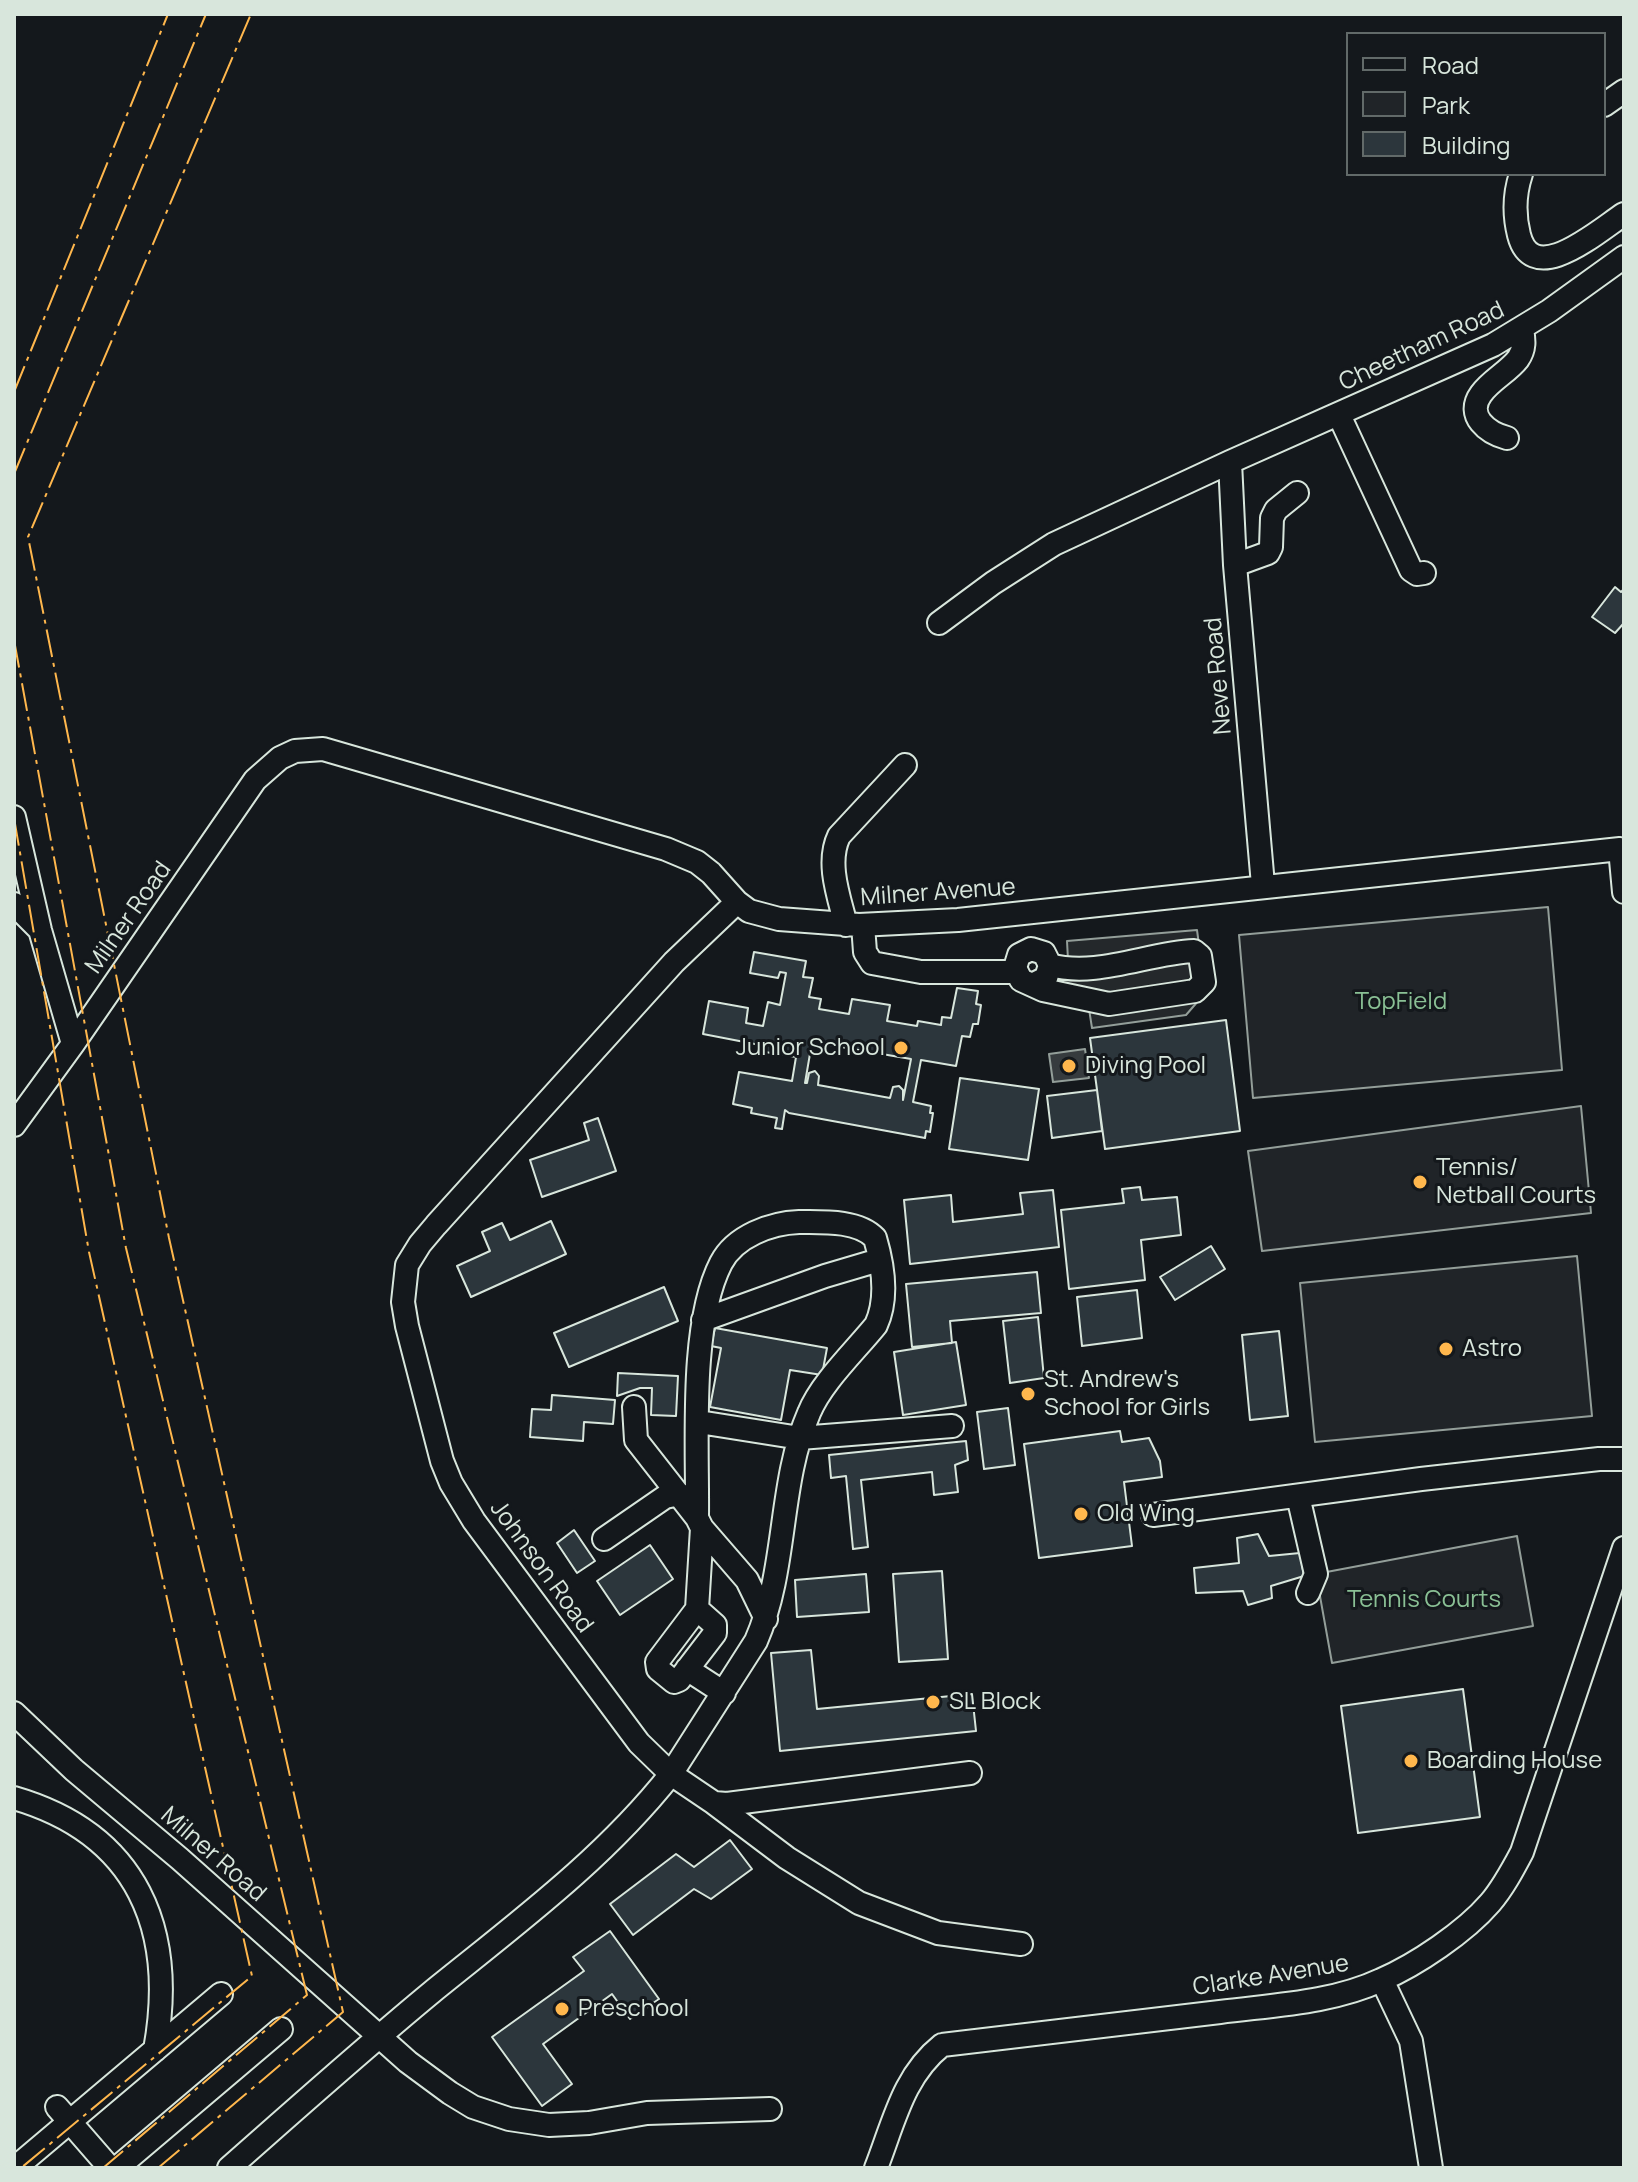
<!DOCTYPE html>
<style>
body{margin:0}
#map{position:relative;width:1638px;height:2182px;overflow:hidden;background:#14181c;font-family:Manrope,sans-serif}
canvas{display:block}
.frame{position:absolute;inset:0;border:16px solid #d8e6dc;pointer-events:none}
.legend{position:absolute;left:1346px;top:32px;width:260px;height:144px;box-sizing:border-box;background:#14181c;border:2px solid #626a69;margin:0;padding:10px 14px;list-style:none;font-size:24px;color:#d8e6dc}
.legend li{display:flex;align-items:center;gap:16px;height:40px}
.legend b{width:40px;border:2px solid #626a69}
</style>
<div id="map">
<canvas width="1638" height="2182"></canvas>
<div class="frame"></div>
<ul class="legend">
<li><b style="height:10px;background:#14181c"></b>Road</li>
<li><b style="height:22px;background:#202428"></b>Park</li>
<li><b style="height:22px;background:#2c363c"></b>Building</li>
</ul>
</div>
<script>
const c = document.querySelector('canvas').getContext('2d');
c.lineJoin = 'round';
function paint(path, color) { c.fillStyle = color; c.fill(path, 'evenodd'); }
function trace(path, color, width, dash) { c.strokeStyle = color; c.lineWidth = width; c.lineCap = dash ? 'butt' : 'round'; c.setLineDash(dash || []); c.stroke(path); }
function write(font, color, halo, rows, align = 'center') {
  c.font = font + ' Manrope,sans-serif'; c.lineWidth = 6; c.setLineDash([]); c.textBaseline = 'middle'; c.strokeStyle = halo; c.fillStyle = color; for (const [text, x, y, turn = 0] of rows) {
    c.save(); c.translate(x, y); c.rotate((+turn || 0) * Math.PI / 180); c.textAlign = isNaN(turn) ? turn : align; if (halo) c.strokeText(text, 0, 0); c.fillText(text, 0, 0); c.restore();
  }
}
const green = new Path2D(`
 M1548,907L1562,1070L1253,1098L1239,935Z
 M1581,1106L1591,1213L1262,1251L1248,1151Z
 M1577,1256L1592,1416L1315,1442L1300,1283Z
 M1517,1536L1533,1626L1332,1663L1316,1574Z`);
paint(green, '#202428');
trace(green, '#939e99', 2);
const parking = new Path2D(`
 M1197,930L1199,945L1212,985L1186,1015L1092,1028L1089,1009L1049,1001L1059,961L1068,960L1067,941Z`);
paint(parking, '#24282b');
trace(parking, '#939e99', 2);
const water = new Path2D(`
 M1085,1049L1089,1078L1053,1082L1049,1054Z`);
paint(water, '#363b3e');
trace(water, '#939e99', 2);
const building = new Path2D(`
 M1615,587L1621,592L1624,589V623L1615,633L1592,617Z
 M754,952L806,961L803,977L813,978L809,997L821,999L819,1009L849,1014L852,999L890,1005L887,1021L917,1026L918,1021L941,1025L942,1017L951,1018L957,988L978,991L976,1004L981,1005L978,1024H973L970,1037L962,1036L956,1066L921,1060L913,1102L931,1106L930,1113H933L930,1132L926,1131L925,1138L789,1113L785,1110L782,1129L775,1128L777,1118L751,1113L752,1108L733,1104L739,1072L792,1081L796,1057L759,1051L760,1045L703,1034L709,1001L748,1008L746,1023L763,1026L768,1002L780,1005L786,973L780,972L778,978L750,973ZM812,1042L911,1059L903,1100V1090L899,1086L893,1087L890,1098L818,1085L819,1076L815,1071L809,1073L807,1083H805Z
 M1226,1020L1240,1131L1105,1149L1090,1038Z
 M960,1078L1039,1089L1028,1160L949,1149Z
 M1097,1090L1102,1131L1052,1138L1047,1096Z
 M598,1118L616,1171L542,1197L530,1160L589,1140L584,1123Z
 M1140,1187L1142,1200L1177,1197L1181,1235L1141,1240L1145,1280L1069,1289L1061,1210L1124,1203L1122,1189Z
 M1053,1190L1059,1247L910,1264L904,1200L951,1195L953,1222L1023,1214L1020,1193Z
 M551,1221L566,1254L471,1297L457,1266L490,1251L482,1232L502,1223L510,1240Z
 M1211,1246L1225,1269L1175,1300L1160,1277Z
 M1037,1272L1041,1313L950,1321L952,1343L912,1347L906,1284Z
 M664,1287L678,1321L569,1367L554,1333Z
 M1137,1290L1142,1338L1082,1346L1077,1297Z
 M1038,1317L1044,1378L1010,1383L1003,1321Z
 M715,1328L827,1348L822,1375L790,1370L781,1420L710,1407L721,1348L711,1346Z
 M1279,1331L1288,1416L1250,1420L1242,1335Z
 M956,1342L966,1405L903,1415L894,1352Z
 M618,1373L678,1376L676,1416L651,1415L652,1388H640L617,1396Z
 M552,1395L615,1400L613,1424L584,1422L583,1441L530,1437L532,1409L551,1410Z
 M1008,1408L1015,1465L984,1469L977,1412Z
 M1120,1431L1122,1442L1149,1438L1160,1461L1162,1477L1124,1482L1132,1546L1039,1558L1024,1444Z
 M966,1441L968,1460L955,1465L958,1492L934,1495L932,1472L861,1480L868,1547L853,1549L846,1476L831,1478L829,1455Z
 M574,1530L595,1561L577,1573L557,1543Z
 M1258,1534L1269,1556L1300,1553L1304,1576L1271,1586L1272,1598L1248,1605L1243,1591L1196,1593L1194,1568L1239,1563L1237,1538Z
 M650,1545L673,1579L620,1615L597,1581Z
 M942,1571L948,1659L899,1662L893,1574Z
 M866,1574L869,1612L797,1617L795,1580Z
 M811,1650L817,1709L972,1694L976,1731L780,1751L771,1653Z
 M1463,1689L1480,1817L1358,1833L1341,1706Z
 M730,1840L752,1869L711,1899L694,1889L633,1935L610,1904L676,1854L694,1867Z
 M610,1931L659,1999L630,2019L612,1994L543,2044L572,2084L542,2106L492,2037L584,1971L573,1957Z`);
paint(building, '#2c363c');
trace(building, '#d8e6dc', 2);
const minor = new Path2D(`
 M1604,105L1624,91
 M1521,174C1514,195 1514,215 1519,235C1533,289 1598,231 1624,214
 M1339,415L1411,570L1417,574L1424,573
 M1507,438C1488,433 1465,416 1481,394C1491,380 1508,372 1518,359C1525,349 1524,340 1522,329
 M1230,462L1235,565L1263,885
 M1235,565L1268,553L1271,547L1272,518L1276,510L1297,493
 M939,623L993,583L1054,544L1230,462L1493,345L1549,311L1624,257
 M14,817L40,930L73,1044
 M1620,849L1624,892
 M14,904L40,930
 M846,925C839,897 826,863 839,836L905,765
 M863,925L865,952L872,963L921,972H1016
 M1034,984L1046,978L1050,965L1044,953L1031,949L1019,955L1015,968L1021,980L1043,990L1109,1004L1195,991L1204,982L1200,956L1194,951C1148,953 1096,978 1050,965
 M14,1125L73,1044L255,780L280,758L295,751L323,749L666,849L697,862L711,873L737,902L749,911L779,919L859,925L958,920L1620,849
 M703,1320L825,1276L879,1260
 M634,1407L636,1440L697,1518
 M699,1422L800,1438L952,1426
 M1298,1496L1316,1574L1308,1593
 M1153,1515L1421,1479L1599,1459H1624
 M604,1539L665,1497L679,1494
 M697,1609L715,1625V1633L679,1680L674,1682L658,1669L657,1662L697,1609L702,1528
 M766,1619L747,1580L702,1528L697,1518C698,1447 689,1325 721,1263C735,1236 771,1223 799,1222C822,1222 858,1220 875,1238C883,1265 888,1299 876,1325C855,1351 821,1383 809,1413C778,1484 788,1568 756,1641L671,1774L714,1803L727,1804L970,1773
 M687,1669L724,1693
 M14,1713L74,1770L180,1859L408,2062L450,2093L473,2107L509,2119L549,2125L589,2123L647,2113L770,2109
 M14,1798C138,1834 177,1930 155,2050
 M714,1803L787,1858L859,1903L938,1933L1021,1944
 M1382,1980L1411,2041L1431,2168
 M57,2107L110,2168
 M15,2168L221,1994
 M117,2168L281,2029
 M229,2168C296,2109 363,2049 432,1992C516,1924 604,1859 671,1774L639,1743L474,1521L451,1483L442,1461L407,1326L403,1302L407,1265L420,1244L436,1225L674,962L737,902
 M876,2168C894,2122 903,2076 942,2045C1035,2034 1128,2023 1220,2012C1273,2005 1332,2003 1381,1980C1416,1965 1465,1932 1490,1903C1503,1888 1513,1869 1522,1852L1624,1548`);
trace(minor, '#d8e6dc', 26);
trace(minor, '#14181c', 22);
trace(new Path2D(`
 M14,392L168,14
 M14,474L206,14
 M14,640L126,1248L307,1995L103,2168
 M14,818L89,1252L252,1976L21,2168
 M158,2168L343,2012L169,1238L28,537L251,14`), '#ffb74d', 2, [28, 6, 4, 6]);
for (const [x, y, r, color] of [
 [901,1048,8,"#ffb74d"],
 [1069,1066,8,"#ffb74d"],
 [1420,1182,8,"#ffb74d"],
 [1446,1349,8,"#ffb74d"],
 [1028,1394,8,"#ffb74d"],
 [1081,1514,8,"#ffb74d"],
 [933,1702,8,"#ffb74d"],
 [1411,1761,8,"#ffb74d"],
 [562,2009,8,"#ffb74d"]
]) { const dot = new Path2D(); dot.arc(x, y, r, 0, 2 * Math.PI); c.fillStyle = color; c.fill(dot); trace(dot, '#14181c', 3); }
write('24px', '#d8e6dc', '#14181c', [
 ["Cheetham Road",1422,347,-25],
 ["Neve Road",1219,676,-95],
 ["Milner Avenue",938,893,-4],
 ["Milner Road",129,918,-55],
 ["Johnson Road",541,1567,54],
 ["Milner Road",213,1855,41],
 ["Clarke Avenue",1271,1976,-9]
]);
write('24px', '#8ac095', '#14181c', [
 ["TopField",1401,1002],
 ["Tennis Courts",1424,1600]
]);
write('24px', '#d8e6dc', '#14181c', [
 ["Junior School",885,1048,"right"],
 ["Diving Pool",1085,1066],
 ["Tennis/",1436,1168],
 ["Netball Courts",1436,1196],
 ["Astro",1462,1349],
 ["St. Andrew's",1044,1380],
 ["School for Girls",1044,1408],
 ["Old Wing",1097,1514],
 ["SL Block",949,1702],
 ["Boarding House",1427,1761],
 ["Preschool",578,2009]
], 'left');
</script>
